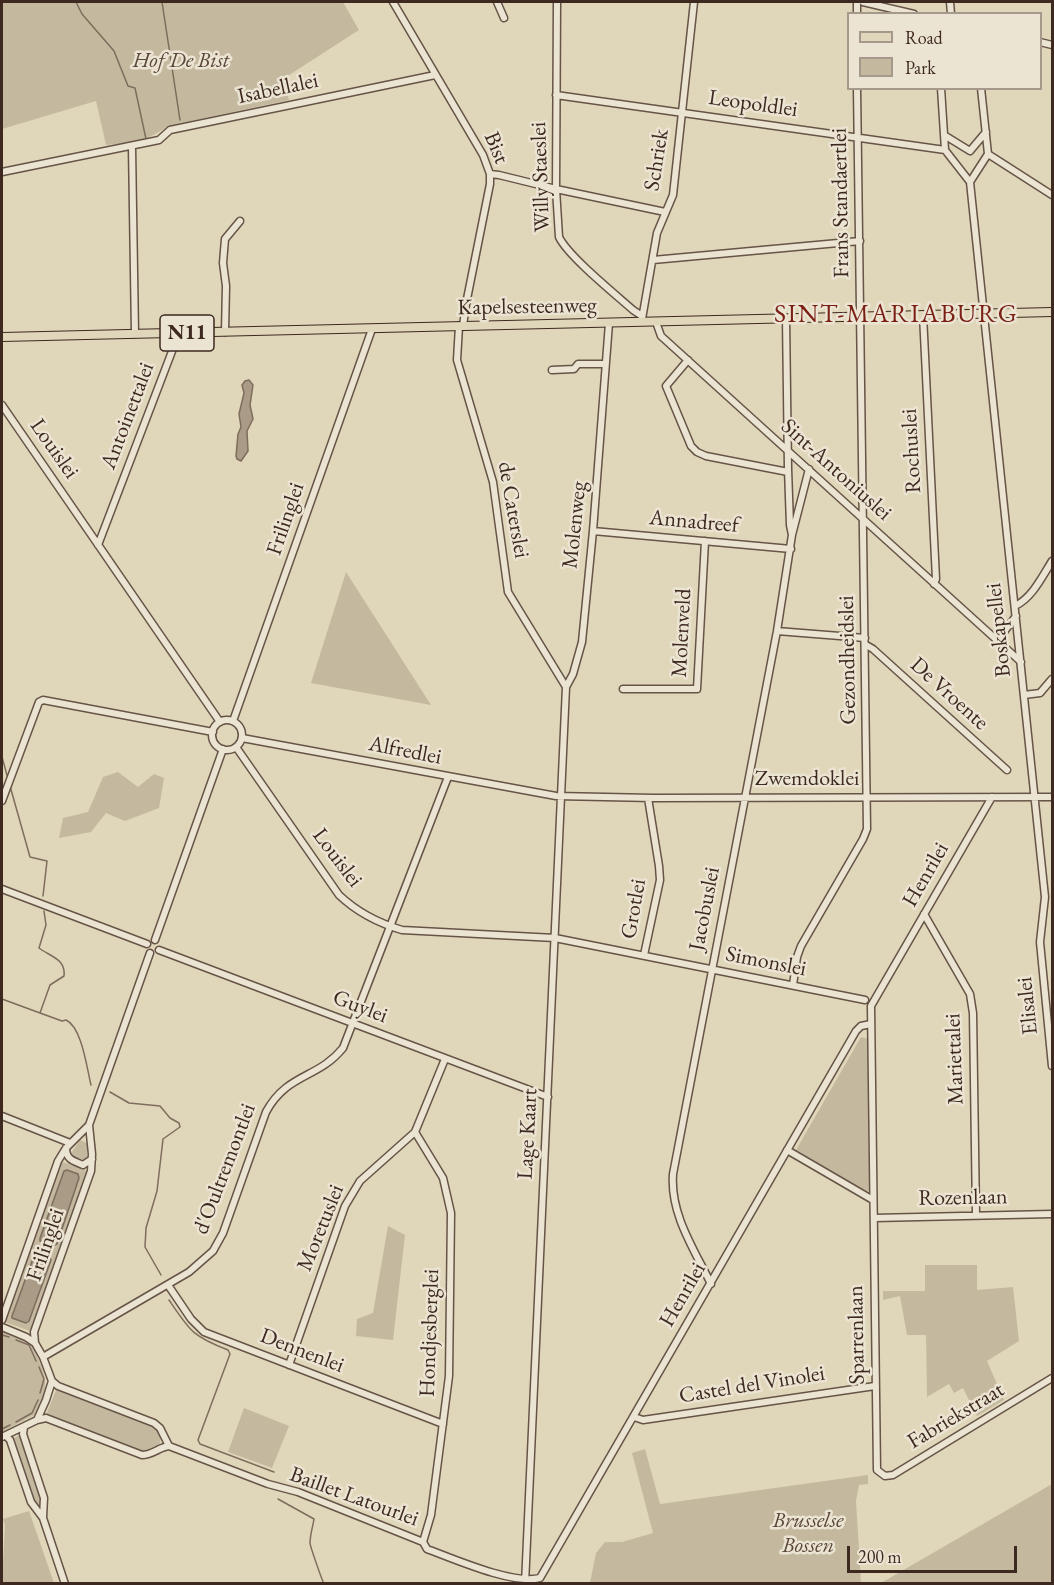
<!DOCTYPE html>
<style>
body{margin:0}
#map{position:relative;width:1054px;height:1585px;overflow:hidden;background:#e0d6b9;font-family:"EB Garamond",serif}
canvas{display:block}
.frame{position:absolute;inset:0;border:3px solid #3e2921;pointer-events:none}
.legend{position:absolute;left:847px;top:12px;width:195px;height:78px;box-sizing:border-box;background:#ebe4d2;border:2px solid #a6998b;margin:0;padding:8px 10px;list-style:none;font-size:18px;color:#3e2921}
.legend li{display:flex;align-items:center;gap:12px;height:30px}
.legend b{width:30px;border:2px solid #a6998b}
.scale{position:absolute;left:847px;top:1546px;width:170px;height:27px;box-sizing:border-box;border:3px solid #3e2921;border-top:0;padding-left:8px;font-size:18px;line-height:21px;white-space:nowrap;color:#3e2921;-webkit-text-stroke:4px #ebe4d2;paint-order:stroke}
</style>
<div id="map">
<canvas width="1054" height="1585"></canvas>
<div class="frame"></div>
<ul class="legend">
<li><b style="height:8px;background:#e0d6b9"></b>Road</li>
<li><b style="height:16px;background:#c4b99f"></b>Park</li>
</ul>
<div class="scale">200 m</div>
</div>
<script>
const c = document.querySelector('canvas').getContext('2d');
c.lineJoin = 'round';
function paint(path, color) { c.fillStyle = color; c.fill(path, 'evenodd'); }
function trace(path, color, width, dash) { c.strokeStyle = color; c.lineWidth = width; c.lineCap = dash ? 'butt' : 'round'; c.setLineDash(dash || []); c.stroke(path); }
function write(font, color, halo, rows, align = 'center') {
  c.font = font + ' "EB Garamond",serif'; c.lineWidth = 5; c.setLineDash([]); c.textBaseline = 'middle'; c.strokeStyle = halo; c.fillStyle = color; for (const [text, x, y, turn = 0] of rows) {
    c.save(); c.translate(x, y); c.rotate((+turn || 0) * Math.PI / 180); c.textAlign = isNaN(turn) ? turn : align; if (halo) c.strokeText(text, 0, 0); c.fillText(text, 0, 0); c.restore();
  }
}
paint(new Path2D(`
 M2,2H343L359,30L283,79L289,100L168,126C146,142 132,142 106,145L96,101L2,129Z
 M346,572L431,705L311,683Z
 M118,772L138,787L154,774L164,778L159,808L125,821L106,813L91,832L59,838L63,818L88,812L103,777Z
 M861,1037L868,1039L869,1191H865L796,1150Z
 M80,1140L87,1143V1157L82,1162L73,1159L70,1155Z
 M62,1162L85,1169L87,1175L30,1331L5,1322L4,1320Z
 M388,1226L405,1235L393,1340L356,1336L357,1319L373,1313Z
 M925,1265H977V1290L1013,1287L1019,1341L987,1361L1004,1400L977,1416L963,1388L954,1393L949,1384L927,1397L926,1335H907L900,1296L883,1300V1291H925Z
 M2,1332L31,1343C44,1372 54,1385 34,1415L2,1432Z
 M57,1388L155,1426C165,1443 161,1447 144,1453L46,1415Z
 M244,1408L289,1426L272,1468L228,1452Z
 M20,1435L42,1499L39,1505L33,1503L12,1439Z
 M645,1449L660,1504L868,1475V1484L859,1485L856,1501L861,1583H590L596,1553L605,1542H622L653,1533L632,1453Z
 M1052,1484V1583H881Z
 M29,1511L54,1583H2L5,1525L3,1519Z`), '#c4b99f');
const water = new Path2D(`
 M249,380L253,385L250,405L253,419L247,431L248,451L241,461L237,459L236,456L238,434L241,427L239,414L244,393L242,385L245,381Z
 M67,1170L78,1174L79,1178L57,1244L52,1246L40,1241V1238L64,1171Z
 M35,1253L49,1257L51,1260L29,1321L26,1323L12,1318V1316Z`);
paint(water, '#a99b85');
trace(water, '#7e6d5d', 1.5);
trace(new Path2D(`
 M76,2L82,14L114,51L128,86L135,88L146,139
 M162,2L180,120
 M2,757L8,779
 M10,786L30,857L47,861L43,896
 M44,911L46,925L39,948C51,957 66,959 64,976L50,985L40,1013L62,1021L66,1020C82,1027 87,1069 91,1085
 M2,999L40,1013
 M110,1092L129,1103L160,1106L170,1118L179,1123L180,1127L163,1139L157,1191L146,1228L145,1247L161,1275
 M169,1300C190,1331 192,1336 228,1350L230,1354L198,1440L200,1444L274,1472
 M2,1335L9,1337
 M16,1340L29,1345L36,1361
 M39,1367L44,1379L40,1393
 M16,1422L32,1413L38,1400
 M2,1429L10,1425
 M278,1499L314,1519C313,1526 310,1535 310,1543C310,1546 322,1580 324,1584`), '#7e6d5d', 1.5);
const minor = new Path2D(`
 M393,2L483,155L490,174V184L466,304L463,326
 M497,2L504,18
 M557,2L556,189L559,237C568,256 615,294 633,310L642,316
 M857,2V14
 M863,2L914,14
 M950,2L951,14
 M1040,42L1052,45
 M941,88L945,150
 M981,88L988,154
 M556,95L945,150
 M944,135L970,151L986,132
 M132,147L135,334
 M945,150L970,182L1045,897L1040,942L1052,1066
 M988,154L1052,195
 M2,172L159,140L170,130L435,75
 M490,174L499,175L556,189L665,212
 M970,182L988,154
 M653,260L860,241
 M923,315L936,579L934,584
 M786,318L788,469L790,525L792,535
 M642,319L657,233L673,195L694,2
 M656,322L661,336L1021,662
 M459,326L457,360L493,482L508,592L566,687
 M225,332L226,286L223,263L225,239L240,221
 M688,360L666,386L691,446L697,452L706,456L788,472
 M552,370L574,369L578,364H605
 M2,405L220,722
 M593,531L791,549
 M98,545L179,333
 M1015,606C1032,598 1042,577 1052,561
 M777,631L865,638
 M997,641L1016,616
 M866,645L873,649L1007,770
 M623,689H697L705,541
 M1024,695L1040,693L1052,679
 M212 735a15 15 0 1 1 30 0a15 15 0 1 1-30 0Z
 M233,721L372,329
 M242,738L556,796L653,798L1052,797
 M236,747L339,895C358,913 378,923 402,930L555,938L865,1000
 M992,797L871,1006L877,1470L885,1476L893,1475L1052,1378
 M2,801L39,702L43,700L213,732
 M2,889L147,944
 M924,914L970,994L973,1013L976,1215
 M155,940L223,749
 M159,950L548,1097
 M644,955L660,880L659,866L648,798
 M793,985L797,957L801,946L863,839L867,829L857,88
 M2,1116L70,1143
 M415,1132L443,1178L451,1213L449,1376L431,1515L423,1542
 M66,1148C66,1160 74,1161 83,1165L92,1159
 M787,1150L873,1200
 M874,1218L1052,1214
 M711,1284C694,1249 670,1214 673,1174L777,631L792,535L809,469
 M168,1285L191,1319L204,1332L443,1424
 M2,1320L58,1161L66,1148L89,1125
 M2,1327L26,1337L35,1343L43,1357L52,1381L46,1400L37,1420L2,1437
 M35,1343L34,1332L91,1171L92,1154L89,1125L150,953
 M43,1357L189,1272L213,1251L223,1233L266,1112C287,1073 318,1079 343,1048L448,777
 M289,1365L345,1206L360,1181L415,1132L445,1059
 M52,1381L58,1386L154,1423L160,1428L169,1446
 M634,1417L643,1420L875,1386
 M37,1420L46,1418L142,1455C153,1455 159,1447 169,1446L268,1484L298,1492L423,1542L427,1549C454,1559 513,1585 540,1578L856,1031L861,1026L871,1024
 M24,1427L23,1434L44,1498L43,1517
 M6,1436L10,1440L31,1502L43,1518L65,1584
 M525,1584L566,687L573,674L582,642L593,531L609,323`);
const major = new Path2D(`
 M2,337L1052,312`);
trace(minor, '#665447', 9);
trace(major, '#3e2921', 10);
trace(minor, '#ebe4d2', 6);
trace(major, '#e0d6b9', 8);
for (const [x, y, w] of [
 [187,333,54]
]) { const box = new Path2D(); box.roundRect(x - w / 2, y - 18, w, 36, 4.5); c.fillStyle = '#ebe4d2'; c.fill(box); trace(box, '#3e2921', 1.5); }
write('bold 21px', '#3e2921', null, [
 ["N11",187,333]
]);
write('italic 22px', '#59463a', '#ebe4d2', [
 ["Hof De Bist",181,61],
 ["Brusselse",808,1521],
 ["Bossen",808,1546]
]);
write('22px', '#3e2921', '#ebe4d2', [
 ["Isabellalei",278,89,-12],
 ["Leopoldlei",753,104,8],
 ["Bist",496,148,67],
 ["Schriek",657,160,-81],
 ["Willy Staeslei",541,177,-92],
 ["Frans Standaertlei",841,203,-91],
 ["Kapelsesteenweg",527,307,-1],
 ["Antoinettalei",128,416,-69],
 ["Louislei",54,449,55],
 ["Rochuslei",912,451,-93],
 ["Sint-Antoniuslei",836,470,42],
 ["de Caterslei",513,510,80],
 ["Frilinglei",286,519,-71],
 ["Annadreef",694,522,5],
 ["Molenweg",575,525,-84],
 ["Boskapellei",999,630,-96],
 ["Molenveld",682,633,-87],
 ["Gezondheidslei",848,660,-91],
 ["De Vroente",949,694,42],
 ["Alfredlei",405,751,11],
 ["Zwemdoklei",807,779],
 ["Louislei",337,858,53],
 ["Henrilei",926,875,-60],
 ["Grotlei",634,909,-80],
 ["Jacobuslei",705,909,-79],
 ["Simonslei",766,962,11],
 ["Elisalei",1028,1006,-96],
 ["Guylei",360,1007,21],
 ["Mariettalei",955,1059,-92],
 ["Lage Kaart",528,1134,-87],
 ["d'Oultremontlei",225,1169,-69],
 ["Rozenlaan",963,1198,-1],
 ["Moretuslei",321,1228,-68],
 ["Frilinglei",46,1245,-71],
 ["Henrilei",683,1295,-60],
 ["Hondjesberglei",430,1333,-88],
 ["Sparrenlaan",857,1335,-91],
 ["Dennenlei",302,1351,21],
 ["Castel del Vinolei",752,1385,-9],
 ["Fabriekstraat",956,1416,-31],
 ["Baillet Latourlei",354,1497,20]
]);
c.letterSpacing = '1.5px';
write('26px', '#7a1f14', '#ebe4d2', [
 ["SINT-MARIABURG",896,315]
]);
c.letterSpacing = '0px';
</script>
